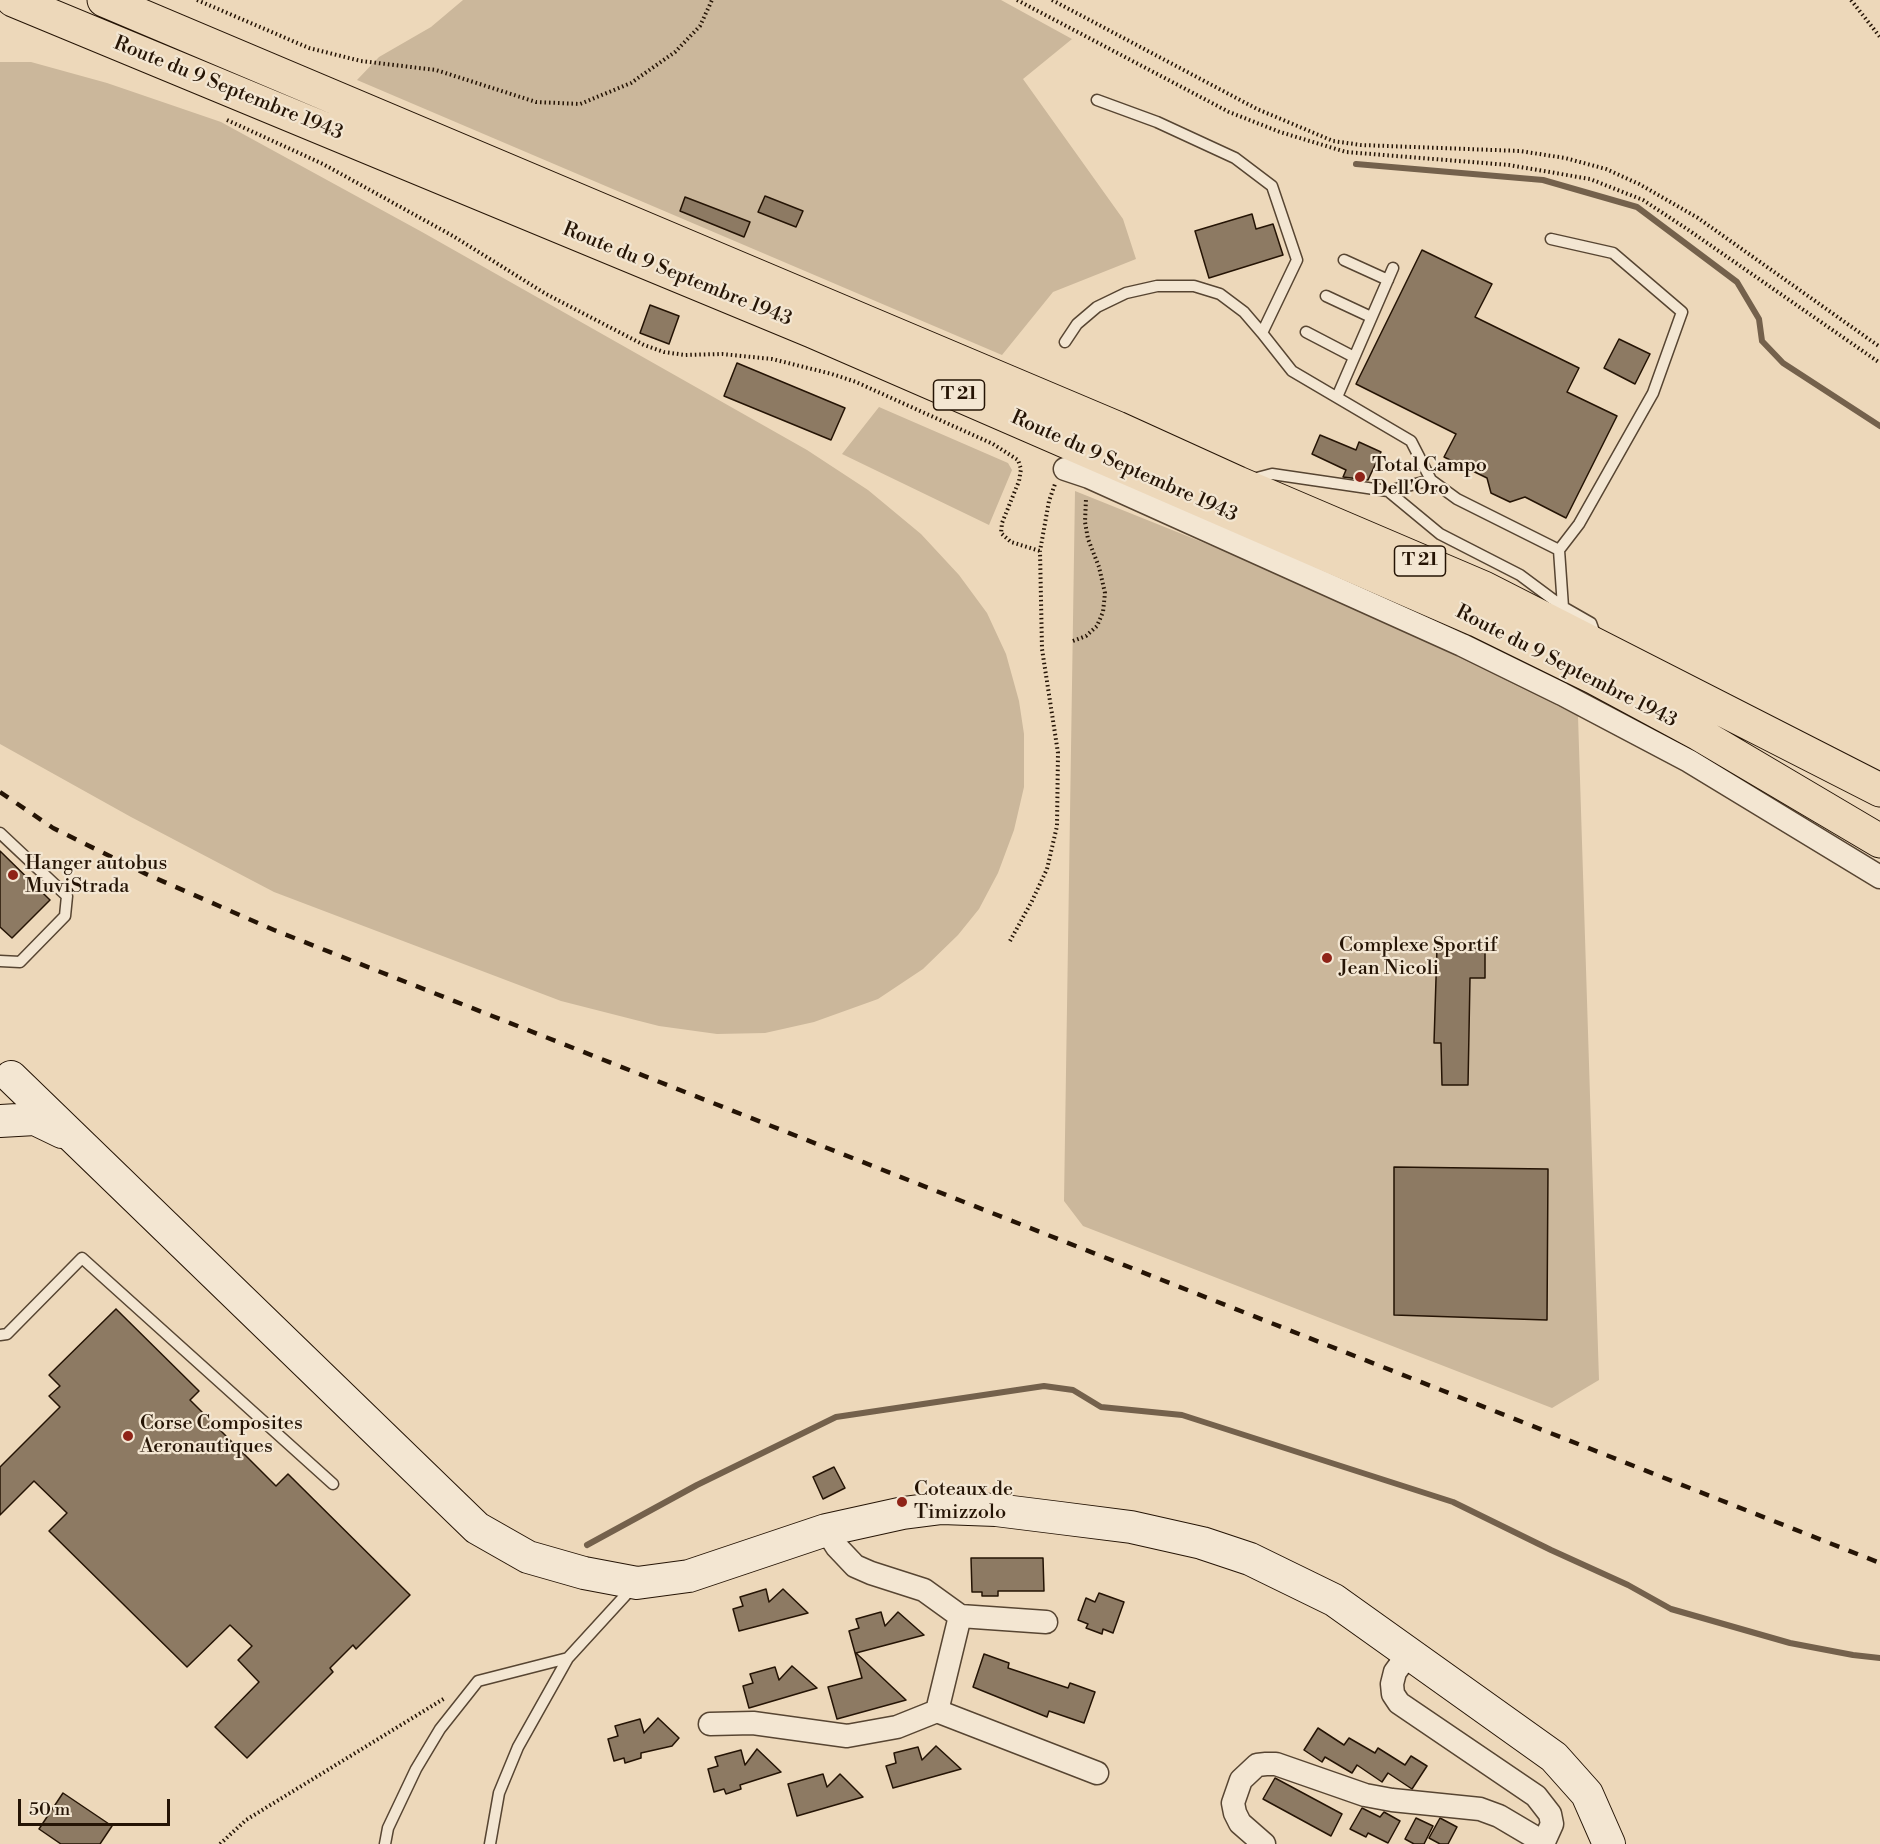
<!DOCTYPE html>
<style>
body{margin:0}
#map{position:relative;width:1880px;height:1844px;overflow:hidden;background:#edd8ba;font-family:"Libre Bodoni",serif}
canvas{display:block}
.scale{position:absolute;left:18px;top:1799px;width:152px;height:27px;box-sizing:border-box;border:3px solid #251405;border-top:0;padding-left:8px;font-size:18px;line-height:21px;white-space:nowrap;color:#251405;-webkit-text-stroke:4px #f3e6d2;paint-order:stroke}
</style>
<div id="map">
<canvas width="1880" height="1844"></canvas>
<div class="scale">50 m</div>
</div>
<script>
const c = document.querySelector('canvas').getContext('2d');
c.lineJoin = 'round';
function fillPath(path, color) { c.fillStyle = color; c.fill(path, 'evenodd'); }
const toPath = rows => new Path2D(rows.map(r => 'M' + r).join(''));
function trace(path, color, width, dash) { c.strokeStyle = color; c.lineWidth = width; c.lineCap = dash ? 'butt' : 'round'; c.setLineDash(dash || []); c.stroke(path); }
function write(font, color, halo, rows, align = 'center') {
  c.font = font + ' "Libre Bodoni",serif'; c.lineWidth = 4.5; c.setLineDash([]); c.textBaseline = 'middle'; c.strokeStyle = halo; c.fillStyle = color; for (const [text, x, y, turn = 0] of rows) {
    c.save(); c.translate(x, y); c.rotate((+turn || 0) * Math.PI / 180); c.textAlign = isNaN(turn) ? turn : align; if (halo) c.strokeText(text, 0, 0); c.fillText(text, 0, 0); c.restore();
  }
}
fillPath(toPath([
 [463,0,1001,0,1072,39,1023,79,1123,219,1136,259,1053,292,1002,355,357,80,379,57,431,27],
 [0,62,31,62,107,83,221,122,422,232,807,450,868,490,921,534,959,575,987,613,1006,654,1019,701,1024,734,1024,787,1014,830,998,873,979,909,958,935,923,969,878,999,814,1022,765,1033,717,1034,659,1026,561,1001,274,892,131,817,0,744],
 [879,407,1008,463,1012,470,989,525,842,454],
 [1075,491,1319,589,1578,716,1599,1380,1552,1408,1083,1226,1064,1201]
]), '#cbb79b');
trace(toPath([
 [1356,164,1543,180,1637,207,1737,282,1759,319,1762,341,1783,363,1880,426],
 [587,1545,697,1485,836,1417,1044,1386,1073,1390,1101,1407,1182,1415,1453,1502,1551,1550,1628,1585,1671,1609,1790,1643,1853,1655,1880,1658]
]), '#74614c', 6);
const building = toPath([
 [765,196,803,211,796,227,758,212,765,196],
 [685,197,750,222,744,237,680,211,685,197],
 [1252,214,1256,229,1273,224,1283,255,1209,278,1195,231,1252,214],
 [1422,250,1492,284,1475,317,1579,368,1567,392,1617,416,1566,518,1525,497,1510,502,1491,493,1487,478,1444,457,1456,434,1356,384,1422,250],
 [650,305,679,316,669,344,640,333,650,305],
 [1619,339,1650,354,1635,384,1604,368,1619,339],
 [737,363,845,408,831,440,724,396,737,363],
 [1320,435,1356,450,1359,442,1381,452,1368,480,1343,477,1346,470,1312,454,1320,435],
 [0,851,50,900,12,938,0,927,0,851],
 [1437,947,1485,949,1485,978,1470,978,1468,1085,1442,1085,1441,1043,1434,1043,1437,947],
 [1394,1167,1548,1169,1547,1320,1394,1315,1394,1167],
 [116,1309,199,1391,190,1400,276,1486,288,1474,410,1595,356,1649,353,1645,330,1668,333,1672,247,1758,215,1727,259,1682,238,1660,252,1646,230,1625,187,1667,49,1531,67,1513,34,1481,0,1515,0,1467,60,1407,49,1396,60,1386,49,1375,116,1309],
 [834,1467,845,1488,823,1499,813,1477,834,1467],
 [971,1558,1043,1558,1044,1591,998,1591,998,1596,982,1596,982,1592,972,1592,971,1558],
 [766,1589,769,1602,783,1589,808,1613,739,1631,733,1609,743,1606,740,1597,766,1589],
 [1099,1593,1124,1602,1113,1633,1103,1629,1102,1634,1086,1628,1088,1624,1078,1620,1086,1598,1095,1602,1099,1593],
 [881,1612,885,1626,898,1612,924,1635,856,1653,906,1700,837,1719,828,1687,862,1678,849,1631,859,1628,856,1619,881,1612],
 [984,1654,1009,1663,1008,1668,1068,1688,1070,1683,1095,1692,1084,1723,1049,1711,1047,1717,973,1687,984,1654],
 [792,1666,817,1688,749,1708,743,1686,753,1683,750,1674,775,1667,779,1680,792,1666],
 [658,1718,679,1738,672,1746,641,1753,641,1758,625,1763,624,1758,614,1761,608,1739,618,1736,615,1726,640,1719,644,1733,658,1718],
 [1318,1728,1344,1745,1349,1738,1375,1753,1378,1748,1405,1765,1411,1756,1427,1766,1412,1789,1388,1773,1382,1782,1357,1765,1352,1773,1325,1757,1322,1762,1304,1750,1318,1728],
 [936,1746,961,1769,893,1788,886,1766,896,1763,894,1753,918,1747,922,1760,936,1746],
 [757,1749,781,1772,740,1785,741,1789,726,1794,724,1789,714,1792,708,1769,718,1766,715,1757,741,1750,745,1765,757,1749],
 [823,1774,827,1787,840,1774,863,1797,797,1816,788,1784,823,1774],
 [1275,1778,1342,1814,1331,1836,1263,1799,1275,1778],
 [63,1793,112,1826,100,1844,61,1844,39,1829,63,1793],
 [1362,1808,1380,1817,1384,1812,1400,1821,1388,1843,1368,1833,1366,1837,1350,1829,1362,1808],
 [1416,1818,1433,1826,1424,1844,1414,1844,1405,1839,1416,1818],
 [1440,1818,1457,1827,1448,1844,1440,1844,1429,1838,1440,1818]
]);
fillPath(building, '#8d7a63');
trace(building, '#251405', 1.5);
const lane = toPath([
 [1097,100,1157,122,1235,158,1272,186,1297,260,1262,333,1292,371,1411,441,1431,480],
 [1551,239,1613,253,1682,312,1653,393,1579,524,1559,550],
 [1344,260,1388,280],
 [1326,296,1371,317],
 [1306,332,1354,357],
 [1065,342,1077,324,1097,307,1126,293,1157,286,1194,286,1220,294,1244,312,1262,333],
 [1337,397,1393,268],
 [1253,479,1272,474,1388,491,1440,534,1520,575,1563,607,1591,623,1596,637],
 [1388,491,1431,480,1457,499,1559,550,1563,607],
 [0,833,67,896,65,916,20,962,0,961],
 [0,1335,7,1334,82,1258,333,1484],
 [385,1844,388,1828,416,1769,440,1729,478,1681,568,1658,633,1587],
 [490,1844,499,1793,518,1747,568,1658]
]);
const street = toPath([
 [1065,469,1089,477,1462,645,1562,694,1689,761,1880,877],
 [960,1616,1046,1622],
 [1409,1653,1395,1672,1392,1684,1393,1694,1399,1703,1536,1796,1550,1814,1552,1824,1543,1844],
 [937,1711,1097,1773],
 [710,1724,753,1723,847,1736,897,1727,937,1711,960,1616,924,1590,871,1573,855,1566,837,1547,826,1530],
 [1264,1844,1240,1823,1235,1813,1233,1803,1241,1780,1257,1765,1266,1764,1276,1764,1365,1795,1392,1800,1480,1809,1499,1816,1543,1842]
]);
const secondary = toPath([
 [11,1077,477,1528,528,1557,584,1573,637,1583,689,1576,826,1530,903,1513,942,1508,996,1510,1060,1518,1131,1527,1202,1543,1250,1559,1334,1600,1554,1757,1587,1794,1609,1844],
 [0,1121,35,1119,62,1132]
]);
const primary = toPath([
 [13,0,812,331,1477,620,1595,678,1699,734,1880,841],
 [104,0,1117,428,1238,483,1484,588,1880,790]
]);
trace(lane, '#574532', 13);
trace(street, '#574532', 25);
trace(secondary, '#251405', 34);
trace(primary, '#251405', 35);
trace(toPath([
 [197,0,309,48,361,61,436,70,536,102,580,104,631,83,675,52,700,26,712,0],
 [1017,0,1229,112,1280,132,1346,152,1509,165,1590,179,1643,200,1687,229,1880,363],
 [1052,0,1257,109,1333,141,1361,145,1520,151,1565,158,1606,169,1639,184,1698,218,1880,347],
 [1851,0,1880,37],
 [227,120,323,164,453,236,546,294,644,345,664,352,685,355,722,354,772,359,832,374,856,382,993,444,1018,460,1021,469,1019,481,1002,523,1001,533,1011,542,1040,551],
 [1073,641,1086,636,1097,626,1103,612,1105,593,1099,567,1088,539,1085,522,1086,499],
 [1010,941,1032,901,1047,869,1057,826,1058,753,1042,649,1040,551,1049,501,1055,484],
 [220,1844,246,1820,445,1698]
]), '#251405', 4, [1.5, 3]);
trace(lane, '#f3e6d2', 10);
trace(street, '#f3e6d2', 22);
trace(secondary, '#f3e6d2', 32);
trace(primary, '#edd8ba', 33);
trace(toPath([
 [0,792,53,828,146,874,274,930,1880,1563]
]), '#251405', 4.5, [10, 10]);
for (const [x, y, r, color] of [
 [1360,477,6,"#8f2418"],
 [13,875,6,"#8f2418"],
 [1327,958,6,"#8f2418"],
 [128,1436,6,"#8f2418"],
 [902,1502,6,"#8f2418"]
]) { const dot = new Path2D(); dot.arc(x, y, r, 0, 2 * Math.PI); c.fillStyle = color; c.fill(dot); trace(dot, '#f3e6d2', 2); }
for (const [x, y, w] of [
 [959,395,51],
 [1420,561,51]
]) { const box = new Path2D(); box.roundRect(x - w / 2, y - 15, w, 30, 4.5); c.fillStyle = '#f3e6d2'; c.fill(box); trace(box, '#251405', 1.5); }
write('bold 18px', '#251405', null, [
 ["T 21",959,395],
 ["T 21",1420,561]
]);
write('20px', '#251405', '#f3e6d2', [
 ["Route du 9 Septembre 1943",228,89,22],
 ["Route du 9 Septembre 1943",677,275,22],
 ["Route du 9 Septembre 1943",1124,467,24],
 ["Route du 9 Septembre 1943",1566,667,27]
]);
write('20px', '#251405', '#f3e6d2', [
 ["Total Campo",1372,466],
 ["Dell'Oro",1372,489],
 ["Hanger autobus",25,864],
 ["MuviStrada",25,887],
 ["Complexe Sportif",1339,946],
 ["Jean Nicoli",1339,969],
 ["Corse Composites",140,1424],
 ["Aeronautiques",140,1447],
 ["Coteaux de",914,1490],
 ["Timizzolo",914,1513]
], 'left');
</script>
